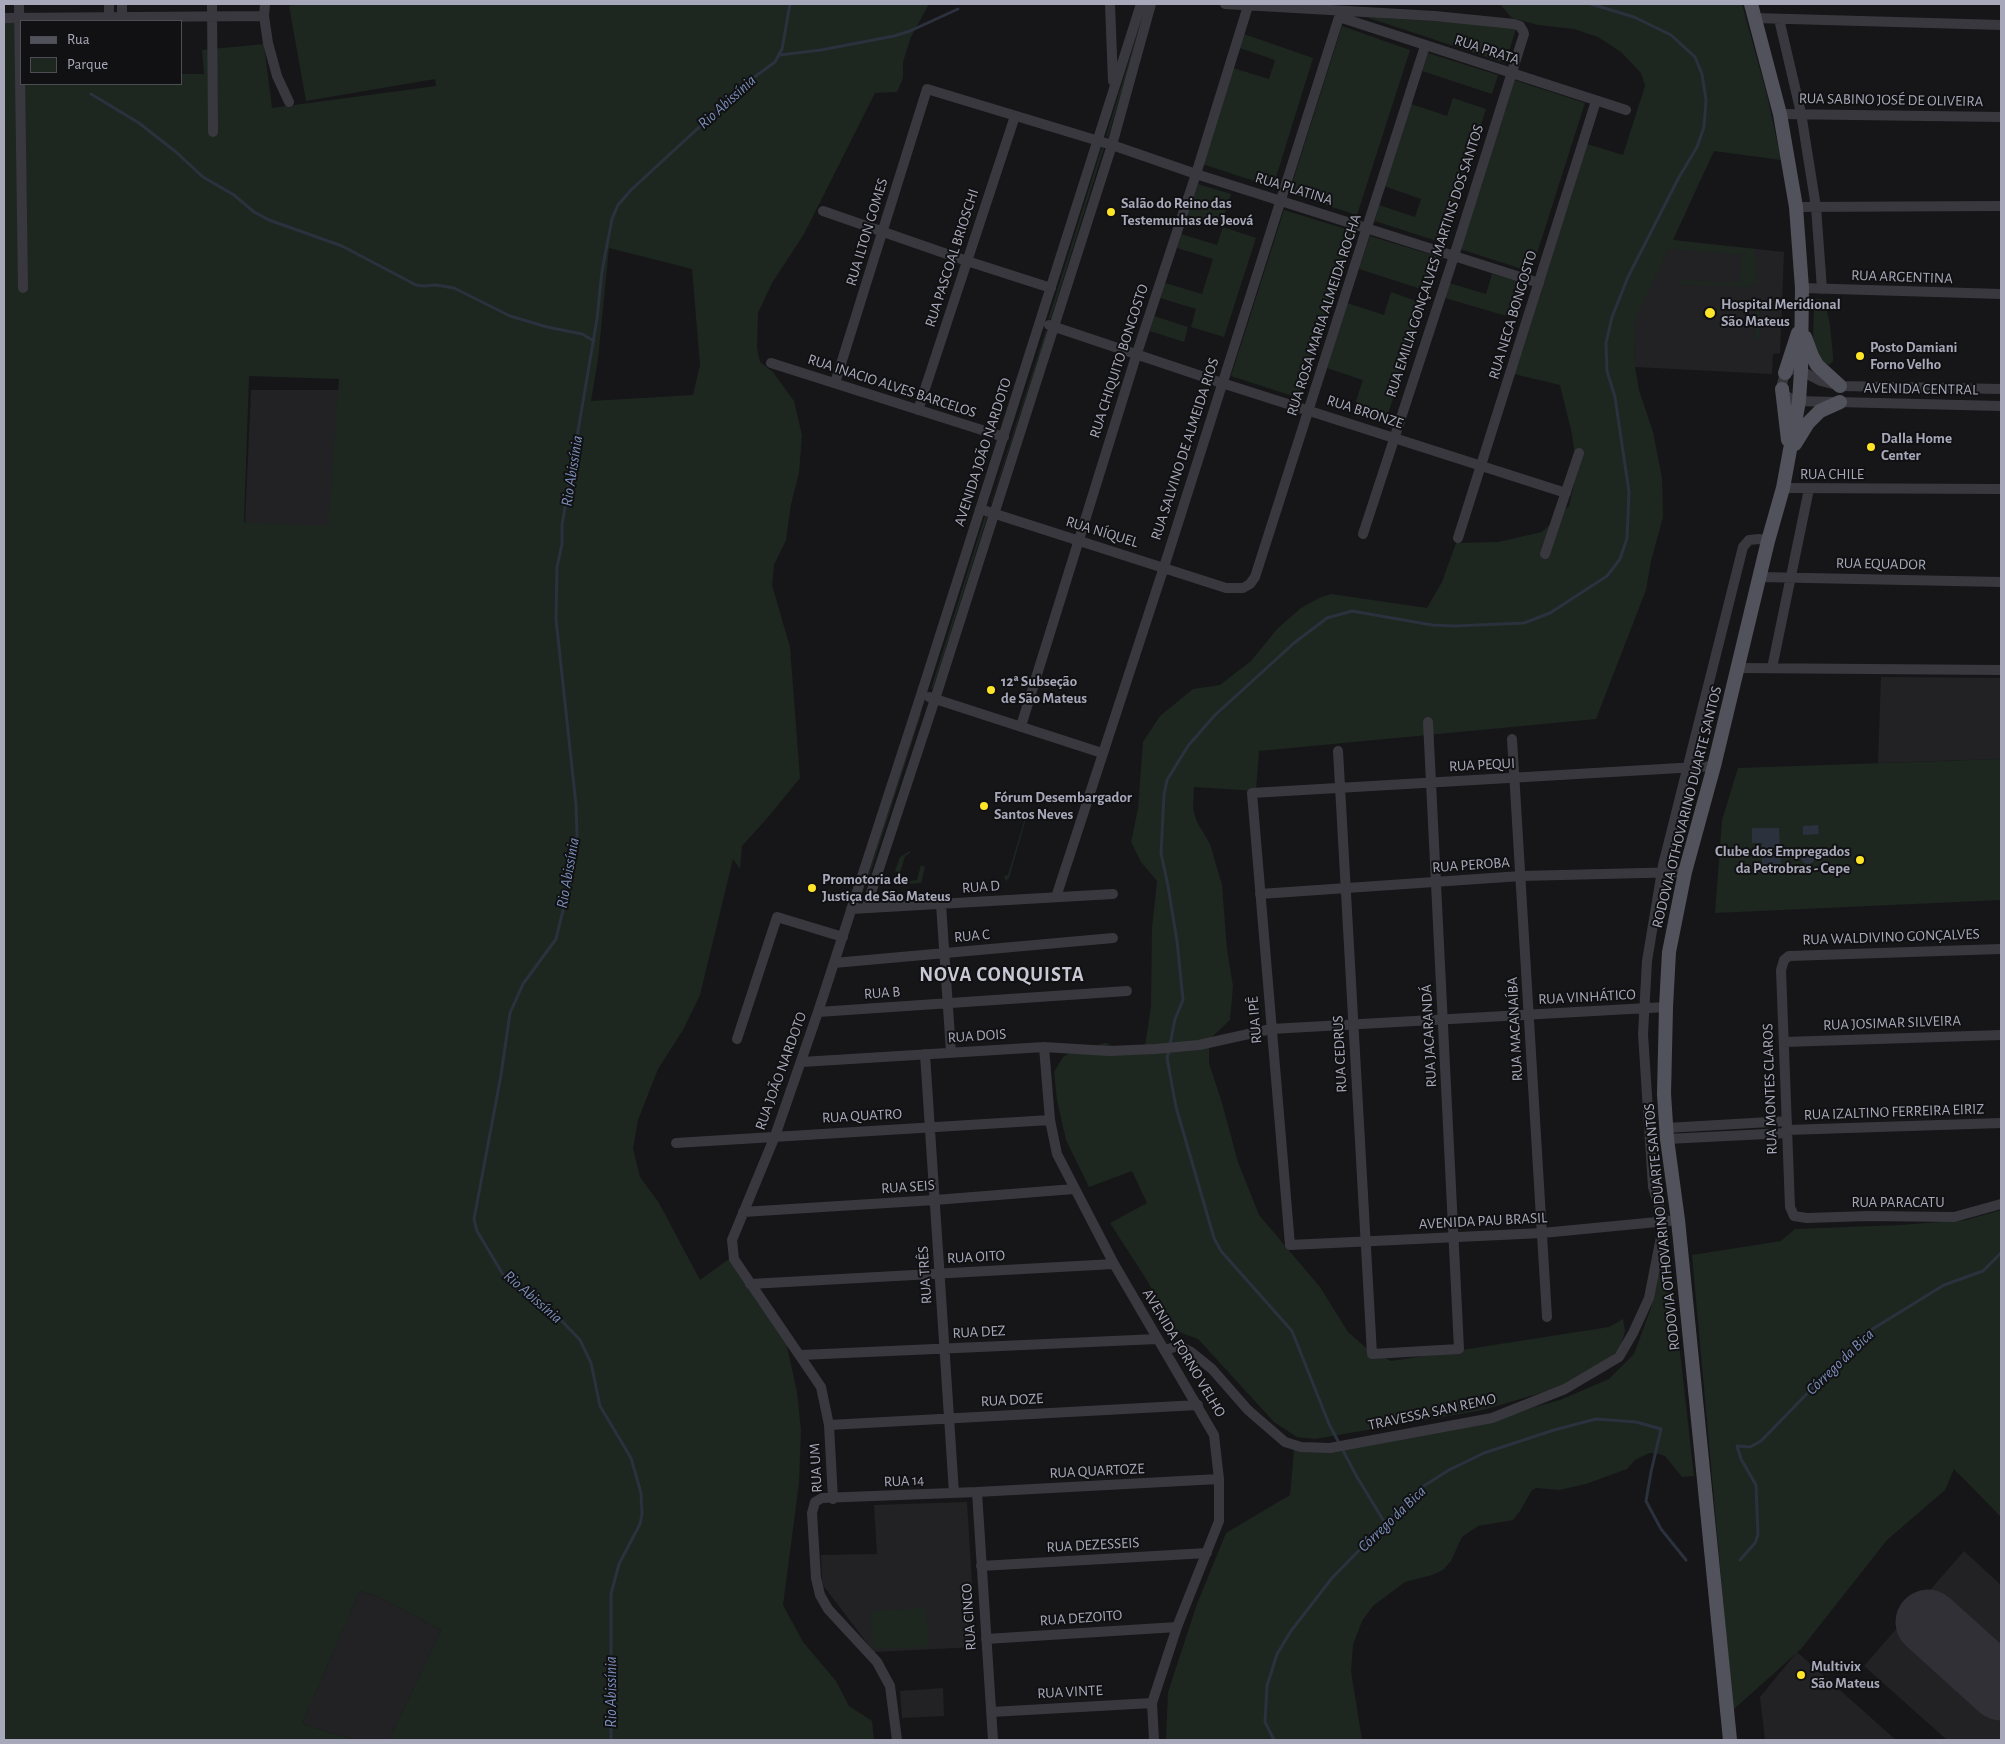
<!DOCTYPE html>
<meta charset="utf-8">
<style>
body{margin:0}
#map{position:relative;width:2005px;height:1744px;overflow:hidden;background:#161618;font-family:"Alegreya Sans",sans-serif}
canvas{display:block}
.frame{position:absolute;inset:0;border:5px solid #a7a8b9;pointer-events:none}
.legend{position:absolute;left:20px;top:20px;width:162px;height:65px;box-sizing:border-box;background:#111113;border:1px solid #4d4d55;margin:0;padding:6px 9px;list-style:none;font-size:15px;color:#a7a8b9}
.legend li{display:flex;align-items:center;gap:10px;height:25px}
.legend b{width:25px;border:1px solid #4d4d55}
</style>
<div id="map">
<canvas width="2005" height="1744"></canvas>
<div class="frame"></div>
<ul class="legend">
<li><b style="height:6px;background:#52525d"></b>Rua</li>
<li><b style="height:14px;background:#1d2720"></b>Parque</li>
</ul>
</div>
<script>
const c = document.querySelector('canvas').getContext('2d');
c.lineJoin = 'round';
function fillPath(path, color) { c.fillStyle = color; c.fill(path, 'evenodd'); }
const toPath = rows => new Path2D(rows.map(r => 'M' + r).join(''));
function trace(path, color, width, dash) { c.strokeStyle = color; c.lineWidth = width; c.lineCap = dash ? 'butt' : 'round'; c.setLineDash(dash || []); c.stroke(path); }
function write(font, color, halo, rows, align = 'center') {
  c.font = font + ' "Alegreya Sans",sans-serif'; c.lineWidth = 4; c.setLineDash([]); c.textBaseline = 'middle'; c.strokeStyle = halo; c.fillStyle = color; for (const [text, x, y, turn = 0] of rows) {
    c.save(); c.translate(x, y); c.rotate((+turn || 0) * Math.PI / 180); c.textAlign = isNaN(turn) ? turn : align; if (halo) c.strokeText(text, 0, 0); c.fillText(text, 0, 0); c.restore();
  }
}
fillPath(toPath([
 [1672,240,1784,252,1780,353,1773,354,1772,374,1635,367,1633,322],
 [251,390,347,390,340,530,245,524],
 [1881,677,2001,678,2001,759,1878,763],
 [967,1502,976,1647,874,1652,822,1584,821,1555,877,1554,874,1505],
 [1964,1551,2001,1585,2001,1740,1947,1740,1864,1666],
 [360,1591,379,1597,441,1630,389,1740,356,1740,302,1724],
 [1797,1652,1896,1740,1765,1740,1760,1697],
 [943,1688,944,1716,902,1718,900,1691]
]), '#222225');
fillPath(toPath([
 [302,4,929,4,911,37,903,62,903,78,897,92,875,93,804,234,772,283,758,313,757,348,760,362,773,372,794,401,802,435,799,473,791,504,786,540,774,565,772,585,790,647,800,778,769,816,742,846,740,869,733,859,700,995,683,1030,658,1069,638,1120,633,1149,640,1177,659,1203,700,1280,729,1259,786,1342,797,1392,801,1430,799,1483,783,1605,803,1642,836,1681,849,1706,872,1721,874,1740,389,1740,441,1630,379,1597,360,1591,302,1724,356,1740,4,1740,4,16,21,21,21,84,181,84,181,74,204,74,202,50,264,44,272,108,436,86,435,79,306,101,289,6],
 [609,248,692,269,700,365,693,395,591,401,598,359],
 [249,376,339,379,328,526,244,522],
 [1146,4,1148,5,1108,136,1106,137],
 [1500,4,1742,4,1768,99,1781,160,1714,151,1673,240,1755,249,1757,282,1750,287,1678,284,1679,280,1740,283,1742,255,1668,249,1634,322,1635,367,1639,390,1653,432,1662,478,1663,517,1651,561,1646,590,1596,719,1259,751,1256,791,1194,787,1193,809,1197,822,1210,844,1222,885,1227,950,1233,986,1230,1020,1209,1040,1209,1063,1222,1103,1238,1162,1259,1215,1320,1287,1348,1332,1365,1347,1391,1361,1609,1327,1623,1319,1625,1331,1620,1348,1599,1368,1561,1387,1483,1410,1315,1439,1297,1437,1274,1422,1198,1339,1173,1330,1148,1282,1110,1223,1147,1203,1132,1171,1089,1187,1066,1140,1057,1100,1054,1072,1063,1057,1076,1049,1106,1043,1116,1048,1145,1046,1151,1006,1152,928,1157,881,1141,862,1131,842,1138,809,1143,742,1160,716,1193,689,1220,685,1251,661,1278,628,1301,608,1319,598,1331,594,1427,608,1442,582,1456,543,1498,542,1542,532,1569,506,1577,471,1572,434,1560,385,1514,374,1587,144,1623,155,1645,86,1641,73,1621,52,1598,37,1574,29,1538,25,1512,18],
 [1366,17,1517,26,1505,63],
 [1342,26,1410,50,1357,215,1289,193],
 [1244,34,1313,58,1273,187,1202,164,1233,68,1269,79,1275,60,1240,48],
 [1428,53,1498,75,1492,94,1422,71],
 [1514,80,1585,103,1531,272,1460,249],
 [1453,98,1486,109,1443,243,1375,221,1379,205,1415,217,1421,199,1384,186,1411,104,1447,116],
 [1102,147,1104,148,1051,318,1048,320],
 [1198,184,1231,194,1221,226,1187,215],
 [1284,210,1352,231,1299,398,1231,376],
 [1223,227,1256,238,1224,337,1191,327,1196,309,1160,298,1165,283,1202,294,1213,259,1177,248,1181,234,1217,245],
 [1370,236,1442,258,1430,292,1359,269],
 [1492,274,1527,284,1517,319,1445,298,1449,283,1486,294],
 [1391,292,1424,304,1385,423,1352,413,1363,380,1327,368,1347,303,1384,315],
 [1817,299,1821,299,1825,302,1830,325,1833,356,1833,361,1829,365,1820,360,1813,341,1814,302],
 [1760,305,1759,342,1755,338,1756,308],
 [1154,316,1188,327,1184,342,1150,331],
 [1046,330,1047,332,991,504,991,502],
 [985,516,987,517,933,688,931,689],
 [920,713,921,714,866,886,865,885],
 [2001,759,2001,900,1715,913,1722,820,1738,768],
 [1024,812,1027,815,1009,878,1006,881,1004,876,1008,875,1025,818,1022,815],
 [910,851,910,853,905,856,900,873,895,871,900,857],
 [921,865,925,867,921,883,904,884,904,882,917,880],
 [2001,1210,2001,1517,1954,1469,1945,1490,1887,1540,1801,1649,1733,1710,1692,1255,1781,1241,1795,1229,1900,1225,1966,1220],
 [1667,1236,1694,1476,1682,1477,1665,1456,1656,1453,1649,1453,1635,1460,1627,1469,1586,1484,1559,1490,1536,1488,1532,1490,1520,1511,1513,1520,1478,1526,1462,1537,1451,1561,1443,1570,1432,1575,1405,1582,1373,1606,1362,1621,1353,1645,1351,1671,1362,1740,1166,1740,1168,1692,1197,1604,1226,1533,1290,1495,1294,1450,1310,1451,1524,1410,1560,1400,1609,1379,1634,1354,1651,1308],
 [926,1608,928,1647,872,1649,870,1611]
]), '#1d2720');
fillPath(toPath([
 [1818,825,1819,834,1803,835,1803,826],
 [1752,828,1779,828,1781,866,1762,866,1762,843,1752,843],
 '1801 857a7 7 0 1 1 14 0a7 7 0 1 1-14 0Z'
]), '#2b313d');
trace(toPath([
 [780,55,821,50,894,36,910,31,958,9],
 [91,94,139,123,176,152,203,177,234,195,254,212,269,220,342,246,416,285,424,286,436,285,454,288,510,316,547,327,582,334,594,341],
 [1170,1045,1175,1019,1183,1000,1177,941,1168,886,1161,853,1164,795,1167,780,1188,746,1214,716,1294,643,1327,618,1352,611,1432,625,1455,626,1524,623,1550,613,1607,576,1620,559,1627,538,1629,492,1615,397,1607,371,1606,343,1612,317,1628,277,1678,179,1697,147,1704,127,1706,100,1702,74,1695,57,1671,35,1634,17,1591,4],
 [1169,1051,1167,1058,1176,1107,1214,1238,1221,1251,1292,1331,1329,1424,1357,1477,1385,1523],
 [1740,1560,1755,1543,1758,1535,1756,1485,1741,1459,1737,1446,1750,1447,1761,1441,1866,1333,1944,1285,1983,1271,2001,1253],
 [611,1740,611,1594,619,1564,640,1524,642,1514,641,1493,631,1458,600,1406,591,1363,580,1340,559,1318,515,1287,505,1278,477,1231,474,1219,501,1075,510,1013,523,984,556,939,568,890,577,835,576,805,556,619,557,567,562,544,562,525,597,319,602,271,612,219,618,205,631,190,696,130,718,112,753,78,775,62,782,49,790,4],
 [1274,1740,1265,1722,1267,1686,1277,1654,1291,1631,1332,1578,1419,1489,1449,1470,1484,1453,1554,1430,1596,1419,1636,1422,1661,1429,1651,1472,1646,1501,1661,1529,1686,1560]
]), '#2b313d', 3);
trace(toPath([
 [1928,1622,2001,1688]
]), '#303036', 65);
trace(toPath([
 [19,4,23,288],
 [109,4,109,21],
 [122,4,122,21],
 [212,4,213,132],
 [265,4,264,16,268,43,277,76,289,102],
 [1110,4,1113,81],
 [1225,4,1435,16,1514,24,1520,26,1523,31,1524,34,1454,256,1363,534],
 [1339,17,1626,110],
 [4,18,264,16],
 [1755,18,2001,25],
 [1779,19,1801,113,1816,207,1822,289],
 [1780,114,2001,117],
 [1796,207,2001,206],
 [823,211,967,261,1051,288],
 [1802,288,2001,294],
 [1049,325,1222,383,1566,493],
 [771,363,1004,437],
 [835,383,927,89,1112,145,1196,174,1539,283],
 [2001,389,1840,386,1821,381,1801,371,1793,369,1785,373,1782,384,1785,395,1795,401,2001,406],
 [918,410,1015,116],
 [1783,488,2001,489],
 [980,509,1226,588,1243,588,1250,584,1255,577,1425,46],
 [1458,538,1596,101],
 [1545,554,1579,453],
 [1760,577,2001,582],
 [1738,668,2001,670],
 [1772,668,1809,489],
 [929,697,1102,753],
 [1021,726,1137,353,1196,174,1248,6],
 [1512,739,1547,1317],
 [1338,751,1372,1354,1459,1349,1428,722],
 [1260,894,1521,876,1685,872],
 [1056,897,1164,567,1341,11],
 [941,904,951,1052],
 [866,908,935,699,1112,145,1151,4],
 [851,909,1113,894],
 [2001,949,1789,956,1784,960,1781,970,1790,1207,1794,1216,1807,1218,1868,1216,1954,1217,2001,1204],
 [834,963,1113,938],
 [818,1012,1127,991],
 [737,1039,777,917,843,937],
 [1784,1042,2001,1035],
 [1044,1047,1050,1120,1057,1154,1114,1264,1214,1435,1219,1479,1219,1521,1177,1627,1152,1703,1154,1740],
 [925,1054,954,1493],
 [802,1062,1044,1047,1109,1051,1155,1049,1199,1045,1271,1029,1666,1007],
 [1666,1128,1787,1121],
 [1787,1130,2001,1123],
 [1667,1139,1787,1133],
 [676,1143,1050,1120],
 [743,1212,935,1200,1074,1189],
 [1678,1220,1542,1233,1290,1245,1252,793,1714,766],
 [750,1284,1114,1264],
 [1164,1350,1179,1346,1191,1352,1212,1369,1248,1410,1285,1442,1301,1447,1330,1448,1492,1418,1565,1389,1619,1357,1633,1333,1649,1298,1664,1222,1653,1187,1643,1034,1647,961,1663,865,1743,547,1749,540,1759,539,1768,541],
 [801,1355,1157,1339],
 [829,1425,1198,1405],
 [977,1492,993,1740],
 [833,1499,829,1425,821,1387,734,1259,732,1240,775,1136,818,1012,921,695,1141,4],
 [981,1566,1207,1553],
 [986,1639,1177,1627],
 [991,1712,1152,1703],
 [897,1740,890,1686,877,1662,828,1609,820,1595,816,1578,812,1513,815,1502,822,1498,977,1492,1219,1479]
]), '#39383f', 10);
trace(toPath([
 [1805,337,1812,356,1817,365,1840,386],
 [1785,373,1798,333],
 [1782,389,1788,440],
 [1795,444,1808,423,1820,411,1840,402],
 [1730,1740,1678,1220,1667,1139,1664,1094,1666,1007,1669,952,1685,872,1714,766,1768,541,1783,488,1799,401,1801,371,1802,288,1796,207,1780,114,1751,4]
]), '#52525d', 14);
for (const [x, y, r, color] of [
 [1111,212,5,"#ffe527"],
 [1710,313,6,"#ffe527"],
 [1860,356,5,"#ffe527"],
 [1871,447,5,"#ffe527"],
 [991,690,5,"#ffe527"],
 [984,806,5,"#ffe527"],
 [1860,860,5,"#ffe527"],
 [812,888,5,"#ffe527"],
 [1801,1675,5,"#ffe527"]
]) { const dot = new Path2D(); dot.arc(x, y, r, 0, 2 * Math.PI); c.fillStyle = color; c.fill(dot); trace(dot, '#111113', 2); }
write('15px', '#a7a8b9', '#111113', [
 ["RUA PRATA",1487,50,18],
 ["RUA SABINO JOSÉ DE OLIVEIRA",1891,100,1],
 ["RUA PLATINA",1294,189,17],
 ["RUA ILTON GOMES",867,232,-73],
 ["RUA PASCOAL BRIOSCHI",952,258,-72],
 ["RUA EMILIA GONÇALVES MARTINS DOS SANTOS",1435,261,-72],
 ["RUA ARGENTINA",1902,277,2],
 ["RUA ROSA MARIA ALMEIDA ROCHA",1324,315,-72],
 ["RUA NECA BONGOSTO",1513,315,-73],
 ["RUA CHIQUITO BONGOSTO",1119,361,-72],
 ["RUA INACIO ALVES BARCELOS",892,386,18],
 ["AVENIDA CENTRAL",1921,389,1],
 ["RUA BRONZE",1365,412,18],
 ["RUA SALVINO DE ALMEIDA RIOS",1185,449,-72],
 ["AVENIDA JOÃO NARDOTO",983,452,-72],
 ["RUA CHILE",1832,474],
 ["RUA NÍQUEL",1102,532,17],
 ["RUA EQUADOR",1881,564,1],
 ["RUA PEQUI",1482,765,-3],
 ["RODOVIA OTHOVARINO DUARTE SANTOS",1687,807,-76],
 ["RUA PEROBA",1471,865,-4],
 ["RUA D",981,887,-4],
 ["RUA C",972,936,-5],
 ["RUA WALDIVINO GONÇALVES",1891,937,-2],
 ["RUA B",882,993,-4],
 ["RUA VINHÁTICO",1587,997,-3],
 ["RUA IPÊ",1255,1020,-95],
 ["RUA JOSIMAR SILVEIRA",1892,1023,-2],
 ["RUA MACANAÍBA",1515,1029,-93],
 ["RUA DOIS",977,1036,-4],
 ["RUA JACARANDÁ",1429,1036,-93],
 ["RUA CEDRUS",1340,1054,-93],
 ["RUA JOÃO NARDOTO",781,1071,-70],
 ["RUA MONTES CLAROS",1770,1089,-92],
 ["RUA IZALTINO FERREIRA EIRIZ",1894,1112,-2],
 ["RUA QUATRO",862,1116,-3],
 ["RUA SEIS",908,1187,-4],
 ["RUA PARACATU",1898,1202],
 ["AVENIDA PAU BRASIL",1483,1221,-3],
 ["RODOVIA OTHOVARINO DUARTE SANTOS",1662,1227,-96],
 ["RUA OITO",976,1257,-3],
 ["RUA TRÊS",925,1275,-94],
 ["RUA DEZ",979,1332,-3],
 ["AVENIDA FORNO VELHO",1184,1353,59],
 ["RUA DOZE",1012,1400,-3],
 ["TRAVESSA SAN REMO",1432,1412,-12],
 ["RUA UM",816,1468,-93],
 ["RUA QUARTOZE",1097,1471,-3],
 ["RUA 14",904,1481,-3],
 ["RUA DEZESSEIS",1093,1545,-3],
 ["RUA CINCO",969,1617,-94],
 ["RUA DEZOITO",1081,1618,-4],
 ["RUA VINTE",1070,1692,-3]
]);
write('bold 15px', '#a7a8b9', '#111113', [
 ["Salão do Reino das",1121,203],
 ["Testemunhas de Jeová",1121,220],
 ["Hospital Meridional",1721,304],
 ["São Mateus",1721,321],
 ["Posto Damiani",1870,347],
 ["Forno Velho",1870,364],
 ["Dalla Home",1881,438],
 ["Center",1881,455],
 ["12ª Subseção",1001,681],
 ["de São Mateus",1001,698],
 ["Fórum Desembargador",994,797],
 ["Santos Neves",994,814],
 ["Clube dos Empregados",1850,851,"right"],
 ["da Petrobras - Cepe",1850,868,"right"],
 ["Promotoria de",822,879],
 ["Justiça de São Mateus",822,896],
 ["Multivix",1811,1666],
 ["São Mateus",1811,1683]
], 'left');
write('italic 16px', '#7a8eb8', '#111113', [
 ["Rio Abissínia",727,102,-42],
 ["Rio Abissínia",572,471,-81],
 ["Rio Abissínia",568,873,-80],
 ["Rio Abissínia",533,1297,41],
 ["Córrego da Bica",1840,1362,-44],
 ["Córrego da Bica",1392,1519,-44],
 ["Rio Abissínia",611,1692,-90]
]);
c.letterSpacing = '1px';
write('bold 20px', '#c8c9d5', '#111113', [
 ["NOVA CONQUISTA",1002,975]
]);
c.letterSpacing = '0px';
</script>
